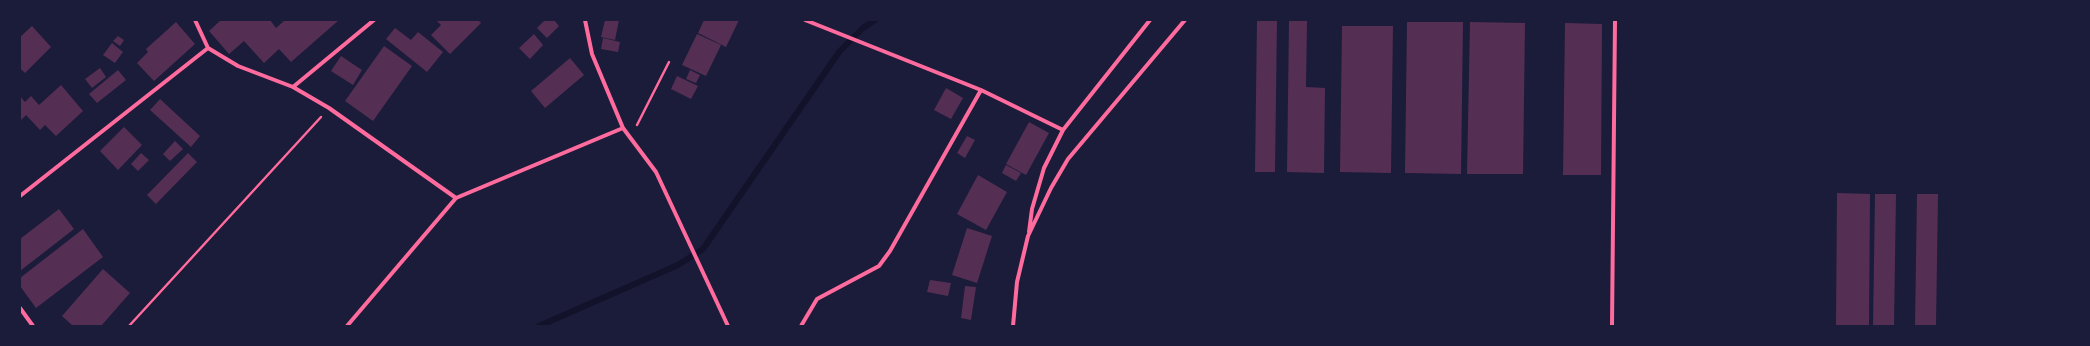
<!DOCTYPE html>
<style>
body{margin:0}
#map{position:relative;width:2090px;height:346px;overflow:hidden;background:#1b1b3a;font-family:"Source Sans 3",sans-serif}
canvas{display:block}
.frame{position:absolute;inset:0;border:21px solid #1b1b3a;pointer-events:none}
</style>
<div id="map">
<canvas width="2090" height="346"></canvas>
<div class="frame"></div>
</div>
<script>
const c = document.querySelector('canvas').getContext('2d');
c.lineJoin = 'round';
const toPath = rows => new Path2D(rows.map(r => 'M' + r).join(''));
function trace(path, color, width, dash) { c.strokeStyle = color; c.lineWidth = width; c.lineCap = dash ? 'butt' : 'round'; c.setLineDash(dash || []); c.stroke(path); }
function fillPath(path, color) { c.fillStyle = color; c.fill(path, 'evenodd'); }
trace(toPath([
 [539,326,678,265,703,249,839,52,863,28,875,20]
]), '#12122b', 6);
fillPath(toPath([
 [221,20,270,20,276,28,285,20,339,20,291,62,279,49,264,63,244,41,229,54,209,31],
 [438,20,478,20,481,23,450,54,431,35,441,25,437,21],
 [545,20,554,20,559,26,547,38,537,28],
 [605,20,619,20,615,40,601,37],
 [704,20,739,20,726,47,698,33],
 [1257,20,1277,20,1275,172,1255,172],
 [1289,21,1307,21,1306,87,1325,88,1324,173,1287,172],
 [176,22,195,44,154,81,137,63,148,52,146,49],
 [1407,22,1463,22,1461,174,1405,173],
 [1470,22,1525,23,1523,174,1467,174],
 [1565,23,1602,24,1601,175,1563,175],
 [32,26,51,47,25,73,20,68,20,37],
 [1342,26,1393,26,1391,173,1340,172],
 [395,28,411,40,418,32,443,52,427,72,386,39],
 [534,34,543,45,530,59,519,48],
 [697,34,721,45,706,76,682,65],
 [118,36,124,40,120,46,113,41],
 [603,38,620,42,618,52,601,49],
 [112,43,123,52,115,63,103,55],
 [384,46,412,66,373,121,345,101],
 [341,56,362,70,353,85,331,71],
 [570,58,584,75,545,108,531,91],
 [100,68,106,77,92,88,85,79],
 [118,70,126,80,97,103,89,94],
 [690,70,700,75,696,83,686,79],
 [677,76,698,86,691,99,671,89],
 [61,85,83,111,56,136,45,125,40,130,26,115,20,121,20,96,25,102,31,96,39,105],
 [946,88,963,98,951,119,934,110],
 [160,99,200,136,191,147,150,110],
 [1029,122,1049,133,1026,175,1006,164],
 [124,127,142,145,118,170,100,151],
 [967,136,975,140,965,158,957,153],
 [175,141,183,149,170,161,163,154],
 [141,153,149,160,138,171,131,164],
 [188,153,197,162,156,204,147,195],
 [1006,165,1021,173,1016,181,1002,173],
 [978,175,1007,192,986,230,957,214],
 [1837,193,1870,194,1869,326,1836,326],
 [1875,194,1896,194,1894,326,1873,326],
 [1917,194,1938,194,1936,326,1915,326],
 [59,209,74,229,20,271,20,239],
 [967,228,992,236,977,283,952,275],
 [83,229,103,257,36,308,20,286,20,278],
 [103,269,130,293,101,326,73,326,62,316],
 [930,280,951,283,948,296,927,292],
 [965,286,976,287,971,320,961,318]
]), '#542f53');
trace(toPath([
 [637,125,669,62],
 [129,326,321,117]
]), '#ff6b9d', 2.5);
trace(toPath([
 [195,20,208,48,238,66,293,87,329,108,456,198],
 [585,20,592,54,623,128,656,172,728,326],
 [805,20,981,90,1063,130],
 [293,87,374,20],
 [20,196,208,48],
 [1029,232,1032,209,1044,168,1063,130,1150,20],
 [20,308,33,326],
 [347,326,456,198,623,128],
 [801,326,817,299,879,266,890,251,981,90],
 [1013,326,1017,282,1028,236,1051,188,1068,159,1185,20],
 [1612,326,1615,20]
]), '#ff6b9d', 4);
</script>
